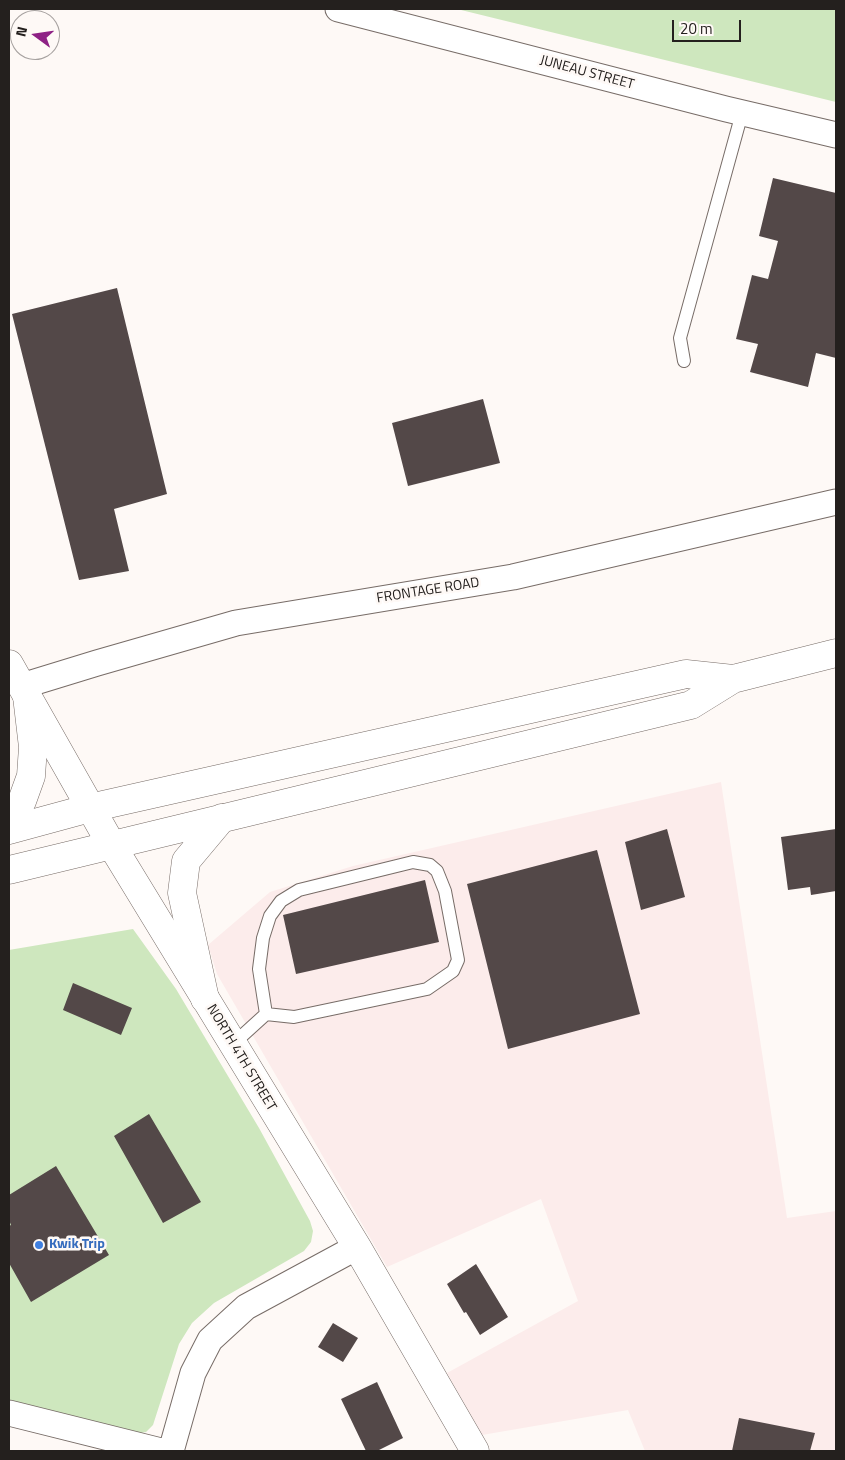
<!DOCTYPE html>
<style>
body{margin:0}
#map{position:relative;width:845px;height:1460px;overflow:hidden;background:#fef9f6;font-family:"Titillium Web",sans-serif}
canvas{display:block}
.frame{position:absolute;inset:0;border:10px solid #24201e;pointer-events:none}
.north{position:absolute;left:10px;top:10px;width:50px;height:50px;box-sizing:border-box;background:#fef9f6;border:1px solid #a7a2a0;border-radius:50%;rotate:284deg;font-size:14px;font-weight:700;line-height:20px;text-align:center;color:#24201e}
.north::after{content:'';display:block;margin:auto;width:18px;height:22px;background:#8e2285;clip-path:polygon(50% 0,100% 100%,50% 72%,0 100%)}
.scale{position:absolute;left:672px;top:20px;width:69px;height:22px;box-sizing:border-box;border:2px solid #24201e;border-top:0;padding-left:6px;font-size:15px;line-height:18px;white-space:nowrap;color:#24201e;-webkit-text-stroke:4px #fef9f6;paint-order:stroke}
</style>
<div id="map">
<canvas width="845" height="1460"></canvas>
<div class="frame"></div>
<div class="north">N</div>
<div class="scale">20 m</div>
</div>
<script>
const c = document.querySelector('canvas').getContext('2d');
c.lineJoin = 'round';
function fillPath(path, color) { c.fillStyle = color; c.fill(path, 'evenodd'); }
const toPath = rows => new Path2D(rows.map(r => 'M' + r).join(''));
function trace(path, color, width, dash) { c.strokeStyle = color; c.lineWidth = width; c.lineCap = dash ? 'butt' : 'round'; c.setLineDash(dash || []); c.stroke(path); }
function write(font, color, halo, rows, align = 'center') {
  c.font = font + ' "Titillium Web",sans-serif'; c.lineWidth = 5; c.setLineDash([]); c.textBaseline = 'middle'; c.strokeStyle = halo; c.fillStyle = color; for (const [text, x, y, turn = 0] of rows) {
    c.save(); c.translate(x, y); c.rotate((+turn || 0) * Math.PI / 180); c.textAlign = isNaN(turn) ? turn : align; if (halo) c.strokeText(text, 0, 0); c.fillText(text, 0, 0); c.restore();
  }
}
fillPath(toPath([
 [721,782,787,1218,836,1211,836,1451,645,1451,628,1410,482,1435,447,1373,578,1301,541,1199,387,1267,217,974,208,945,270,892,353,866]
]), '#fceceb');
fillPath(toPath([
 [457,9,836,9,836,102],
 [133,929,176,989,259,1128,310,1221,313,1231,311,1242,304,1251,214,1303,192,1323,179,1344,153,1425,146,1432,135,1434,9,1401,9,950]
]), '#cee7be');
fillPath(toPath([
 [773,178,836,193,836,358,816,353,808,387,750,372,758,344,736,339,752,275,768,279,778,241,759,236],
 [117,288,167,494,114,509,129,571,79,580,12,314],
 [483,399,500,463,408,486,392,423],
 [667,829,685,897,641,910,625,842],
 [836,829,836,891,811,895,810,887,788,890,781,837],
 [597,850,640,1014,508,1049,467,884],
 [425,880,439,942,296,974,283,915],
 [73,983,132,1008,121,1035,63,1010],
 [149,1114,201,1202,163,1223,114,1136],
 [56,1166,109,1255,31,1302,9,1263,9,1226,11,1225,9,1220,9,1195],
 [476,1264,508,1317,480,1335,466,1312,464,1313,447,1284],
 [333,1323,358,1338,343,1362,318,1347],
 [377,1382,403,1438,377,1451,366,1451,341,1399],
 [739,1418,815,1433,810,1451,732,1451]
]), '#534848');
const lane = toPath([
 [684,361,680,338,742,113],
 [233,1044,266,1014,259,969,263,938,270,916,281,901,299,890,413,862,430,865,437,871,445,891,458,960,453,971,427,989,294,1017,266,1014]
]);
const street = toPath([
 [338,9,726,109,836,135],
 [22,686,97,663,236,623,513,577,836,502],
 [9,1413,161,1451],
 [171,1451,193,1373,210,1340,246,1307,357,1247]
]);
const secondary = toPath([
 [9,664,111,844,357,1247,475,1451]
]);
const highway = toPath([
 [9,818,22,801,31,776,33,747,27,696],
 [9,830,90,808,686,674,733,679],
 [9,870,691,705,733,679,836,653],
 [205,999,182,893,186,861,222,818]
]);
trace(lane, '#776c67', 14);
trace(street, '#776c67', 27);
trace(secondary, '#776c67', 29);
trace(highway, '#776c67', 29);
trace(lane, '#fff', 12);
trace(street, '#fff', 25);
trace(secondary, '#fff', 28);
trace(highway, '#fff', 28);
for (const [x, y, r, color] of [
 [39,1245,5,"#3f7fe0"]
]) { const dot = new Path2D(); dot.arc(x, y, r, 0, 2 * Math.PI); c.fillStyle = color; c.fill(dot); trace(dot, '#fef9f6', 2); }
write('14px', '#24201e', '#fef9f6', [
 ["JUNEAU STREET",587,73,15],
 ["FRONTAGE ROAD",428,591,-9],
 ["NORTH 4TH STREET",241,1058,59]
]);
write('bold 14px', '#366cbe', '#fef9f6', [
 ["Kwik Trip",49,1245]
], 'left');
</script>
